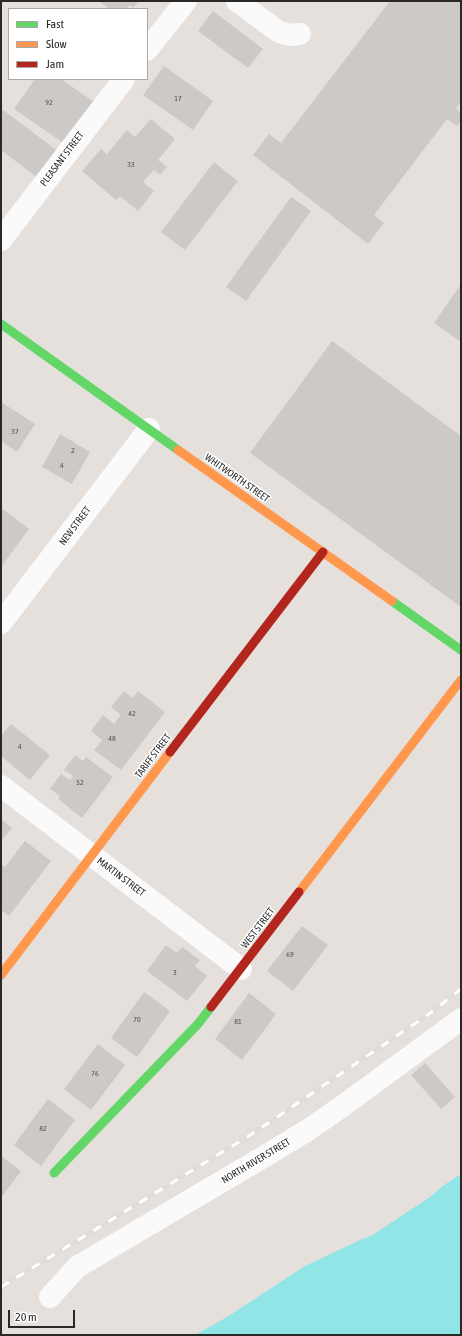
<!DOCTYPE html>
<style>
body{margin:0}
#map{position:relative;width:462px;height:1336px;overflow:hidden;background:#e6e0dd;font-family:"Asap Condensed",sans-serif}
canvas{display:block}
.frame{position:absolute;inset:0;border:2px solid #282828;pointer-events:none}
.legend{position:absolute;left:8px;top:8px;width:140px;height:72px;box-sizing:border-box;background:#fff;border:1px solid #a9a9a9;margin:0;padding:5px 7px;list-style:none;font-size:12px;color:#282828}
.legend li{display:flex;align-items:center;gap:8px;height:20px}
.legend b{width:20px;border:1px solid #a9a9a9}
.scale{position:absolute;left:8px;top:1310px;width:67px;height:18px;box-sizing:border-box;border:2px solid #282828;border-top:0;padding-left:5px;font-size:12px;line-height:14px;white-space:nowrap;color:#282828;-webkit-text-stroke:3px #fff;paint-order:stroke}
</style>
<div id="map">
<canvas width="462" height="1336"></canvas>
<div class="frame"></div>
<ul class="legend">
<li><b style="height:5px;background:#63d668"></b>Fast</li>
<li><b style="height:5px;background:#ff974d"></b>Slow</li>
<li><b style="height:5px;background:#b3261e"></b>Jam</li>
</ul>
<div class="scale">20 m</div>
</div>
<script>
const c = document.querySelector('canvas').getContext('2d');
c.lineJoin = 'round';
function fillPath(path, color) { c.fillStyle = color; c.fill(path, 'evenodd'); }
const toPath = rows => new Path2D(rows.map(r => 'M' + r).join(''));
function trace(path, color, width, dash) { c.strokeStyle = color; c.lineWidth = width; c.lineCap = dash ? 'butt' : 'round'; c.setLineDash(dash || []); c.stroke(path); }
function write(font, color, halo, rows, align = 'center') {
  c.font = font + ' "Asap Condensed",sans-serif'; c.lineWidth = 3; c.setLineDash([]); c.textBaseline = 'middle'; c.strokeStyle = halo; c.fillStyle = color; for (const [text, x, y, turn = 0] of rows) {
    c.save(); c.translate(x, y); c.rotate((+turn || 0) * Math.PI / 180); c.textAlign = isNaN(turn) ? turn : align; if (halo) c.strokeText(text, 0, 0); c.fillText(text, 0, 0); c.restore();
  }
}
fillPath(toPath([
 [461,1174,461,1335,195,1335,227,1317,305,1266,362,1239,371,1236,430,1197,444,1185]
]), '#91e5e7');
fillPath(toPath([
 [99,1,139,1,133,8,130,5,126,9,109,9],
 [390,1,461,1,461,102,456,109,461,113,461,121,457,126,447,119,374,215,384,223,368,244,253,155,269,134,281,143],
 [213,11,263,49,248,68,198,31],
 [164,66,213,101,193,130,143,95],
 [35,79,61,79,97,104,68,146,14,109],
 [3,110,59,152,39,179,1,150,1,112],
 [151,119,175,139,158,160,167,167,160,175,154,170,143,182,154,191,138,211,120,196,116,200,82,171,101,149,107,154,127,130,135,137],
 [214,162,238,181,185,250,161,232],
 [291,197,311,211,246,301,226,287],
 [461,284,461,342,434,323],
 [332,341,461,436,461,607,250,453],
 [1,402,35,424,17,452,1,441],
 [60,434,90,452,72,484,42,467],
 [3,509,29,529,1,567,1,512],
 [124,691,133,698,138,691,165,712,121,770,94,750,102,740,91,731,103,715,114,724,121,715,111,707],
 [11,724,50,755,30,780,1,756,1,736],
 [75,755,83,761,86,757,113,777,82,818,58,799,60,796,50,789,61,774,70,780,73,776,64,770],
 [1,819,12,828,1,841],
 [25,841,51,861,9,916,1,910,1,865,5,867],
 [302,926,328,945,293,991,267,971],
 [166,945,177,953,182,947,200,960,195,966,207,976,187,1001,147,971],
 [144,992,170,1011,137,1057,111,1038],
 [249,993,276,1014,242,1060,215,1039],
 [98,1044,125,1065,91,1110,64,1089],
 [425,1063,455,1097,441,1109,411,1075],
 [48,1099,75,1120,41,1166,14,1145],
 [1,1156,21,1171,1,1198]
]), '#cdc9c6');
trace(toPath([
 [237,1,279,32,291,35,300,34],
 [147,50,186,1],
 [1,240,124,79],
 [1,623,149,429],
 [1,786,241,969],
 [50,1297,77,1267,260,1159,308,1130,344,1105,461,1019]
]), '#fbfafa', 22);
trace(toPath([
 [1,324,178,450],
 [392,601,461,650],
 [54,1173,198,1024,211,1007]
]), '#63d668', 9);
trace(toPath([
 [178,450,392,601],
 [299,892,461,680],
 [1,975,170,752]
]), '#ff974d', 9);
trace(toPath([
 [170,752,323,552],
 [211,1007,299,892]
]), '#b3261e', 9);
const rail = toPath([
 [1,1287,252,1134,429,1014,461,989]
]);
trace(rail, '#ddd', 4.5);
trace(rail, '#fff', 3, [9]);
write('8px', '#525150', null, [
 ["17",178,98],
 ["92",49,102],
 ["33",131,164],
 ["37",15,431],
 ["2",73,450],
 ["4",62,465],
 ["42",132,713],
 ["48",112,738],
 ["4",20,746],
 ["52",80,782],
 ["69",290,954],
 ["3",175,972],
 ["70",137,1019],
 ["81",238,1021],
 ["76",95,1073],
 ["82",43,1128]
]);
write('10px', '#282828', '#fff', [
 ["PLEASANT STREET",62,159,-53],
 ["WHITWORTH STREET",237,478,35],
 ["NEW STREET",75,526,-53],
 ["TARIFF STREET",153,756,-53],
 ["MARTIN STREET",121,877,37],
 ["WEST STREET",258,928,-53],
 ["NORTH RIVER STREET",256,1161,-31]
]);
</script>
